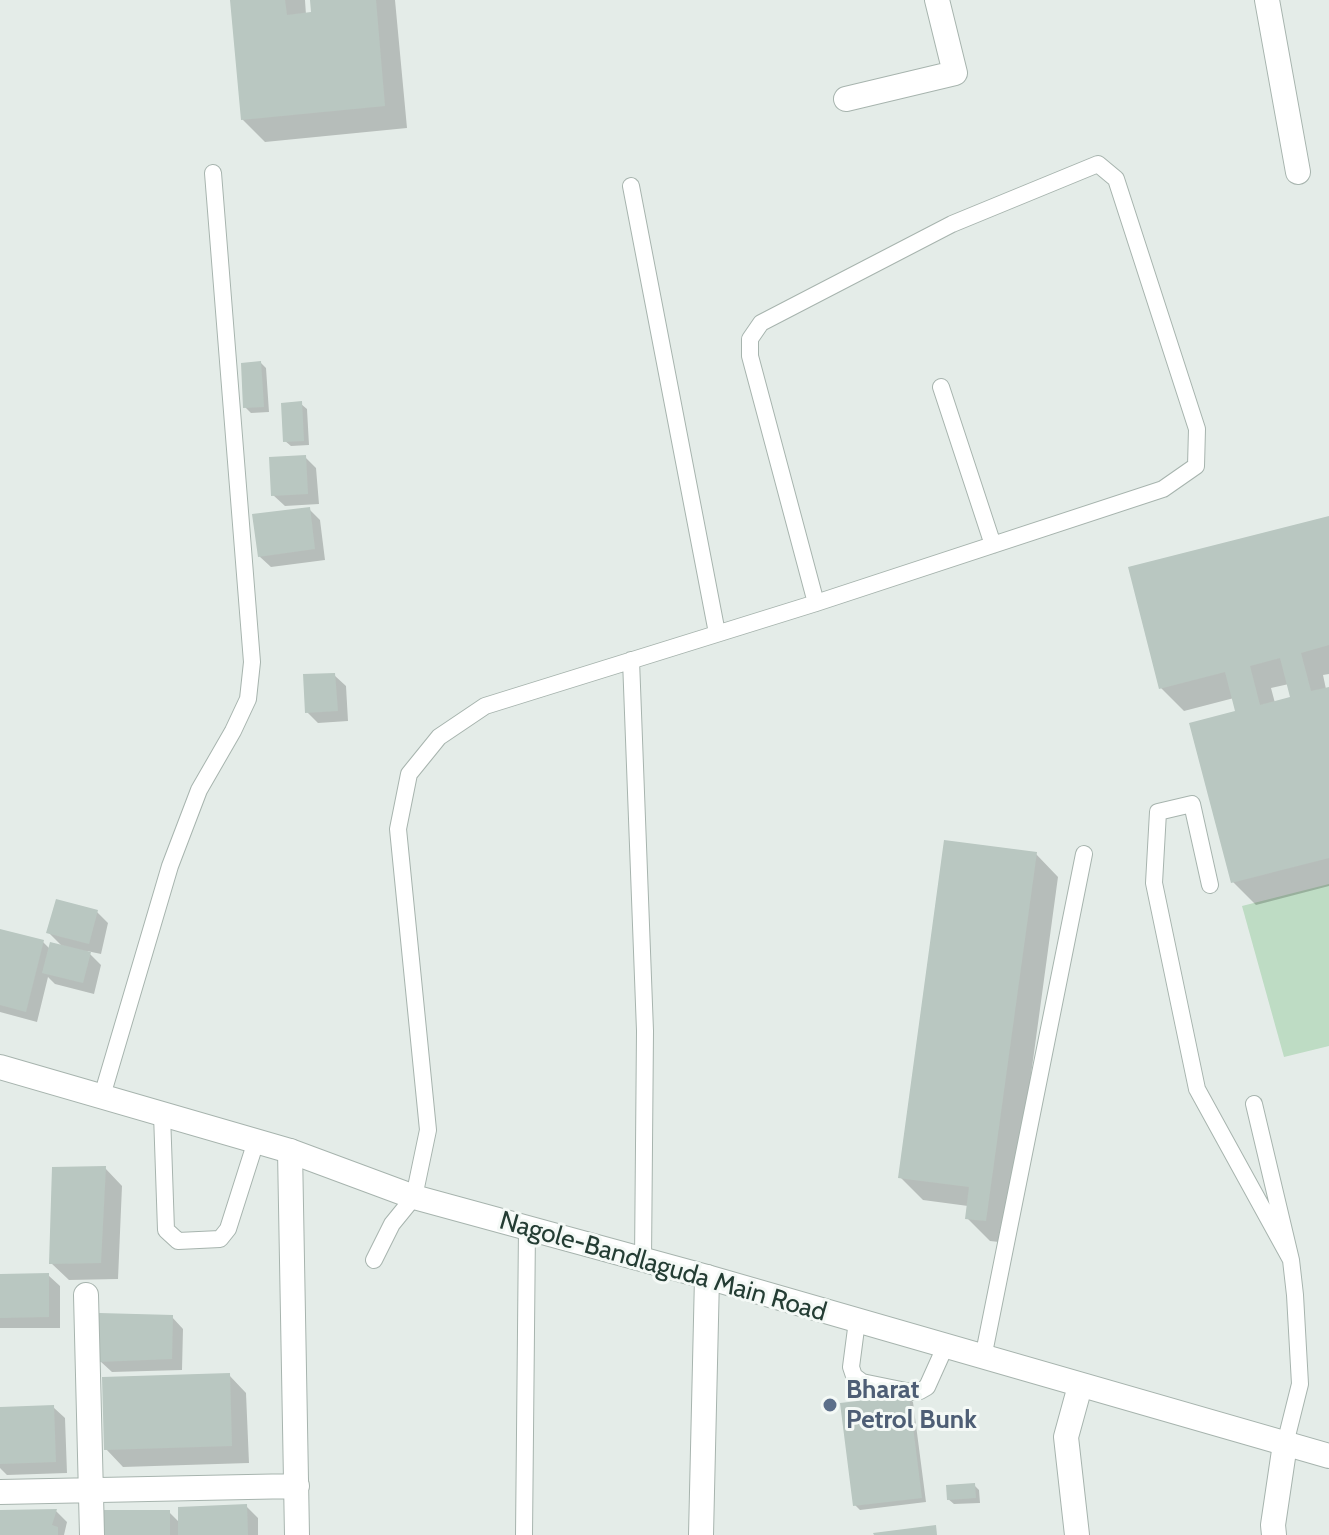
<!DOCTYPE html>
<style>
body{margin:0}
canvas{display:block;background:#e4ece8}
</style>
<canvas width="1329" height="1535"></canvas>
<script>
const c = document.querySelector('canvas').getContext('2d');
c.lineJoin = 'round';
function fillPath(path, color) { c.fillStyle = color; c.fill(path, 'evenodd'); }
const toPath = rows => new Path2D(rows.map(r => 'M' + r).join(''));
function trace(path, color, width, dash) { c.strokeStyle = color; c.lineWidth = width; c.lineCap = dash ? 'butt' : 'round'; c.setLineDash(dash || []); c.stroke(path); }
function write(font, color, halo, rows, align = 'center') {
  c.font = font + ' Cabin,sans-serif'; c.lineWidth = 6; c.setLineDash([]); c.textBaseline = 'middle'; c.strokeStyle = halo; c.fillStyle = color; for (const [text, x, y, turn = 0] of rows) {
    c.save(); c.translate(x, y); c.rotate((+turn || 0) * Math.PI / 180); c.textAlign = isNaN(turn) ? turn : align; if (halo) c.strokeText(text, 0, 0); c.fillText(text, 0, 0); c.restore();
  }
}
fillPath(toPath([
 [1329,884,1329,1046,1284,1057,1242,906]
]), '#bedcc4');
fillPath(toPath([
 [232,0,305,0,306,15,313,14,312,0,395,0,407,128,265,142,242,119],
 [261,363,266,368,269,412,251,413,245,407],
 [301,404,307,409,309,445,291,446,285,441],
 [305,457,316,468,319,504,285,506,273,495],
 [309,509,320,520,325,560,271,567,259,556],
 [1329,518,1329,674,1323,675,1326,689,1329,689,1329,886,1256,905,1233,882,1237,713,1234,698,1184,711,1161,688],
 [1289,684,1293,698,1275,703,1271,688],
 [334,675,346,686,348,721,318,723,307,712],
 [1036,854,1058,877,1008,1243,990,1241,967,1218,968,1206,923,1200,900,1177],
 [97,912,108,923,101,954,87,951,101,965,94,994,55,984,48,977,37,1022,0,1012,0,931,43,942,50,949,63,947,49,933],
 [105,1168,122,1186,118,1279,69,1280,51,1263],
 [48,1275,60,1286,60,1328,0,1328,0,1276],
 [172,1317,183,1329,182,1370,112,1372,100,1361],
 [229,1375,246,1393,249,1463,123,1467,106,1449],
 [908,1397,913,1402,926,1502,860,1510,855,1505],
 [53,1407,65,1418,67,1473,7,1475,0,1468,0,1409],
 [974,1485,979,1490,980,1503,954,1504,948,1499],
 [246,1506,258,1518,258,1535,106,1535,169,1512,180,1523],
 [56,1511,67,1522,64,1535,0,1535,0,1512]
]), '#0003');
fillPath(toPath([
 [230,0,285,0,287,15,311,12,310,0,376,0,385,106,241,120],
 [261,361,264,407,243,408,241,363],
 [302,401,304,441,283,442,281,403],
 [306,455,308,494,271,496,269,457],
 [310,507,315,549,258,557,252,514],
 [1329,516,1329,645,1301,653,1311,691,1329,687,1329,858,1231,883,1189,723,1235,711,1225,672,1159,689,1128,567],
 [1280,658,1290,697,1260,705,1250,666],
 [335,673,338,711,305,713,303,674],
 [944,840,1037,852,986,1221,965,1219,969,1187,898,1178],
 [56,899,98,910,89,944,46,933],
 [0,929,44,940,26,1012,0,1005],
 [50,942,91,952,83,983,42,973],
 [106,1166,101,1263,49,1264,52,1167],
 [49,1273,49,1317,0,1318,0,1274],
 [99,1313,173,1315,172,1359,98,1362],
 [230,1373,232,1446,104,1450,102,1377],
 [909,1395,922,1498,853,1506,840,1403],
 [54,1405,56,1462,0,1464,0,1407],
 [975,1483,976,1498,947,1500,946,1485],
 [247,1504,248,1535,178,1535,178,1507],
 [57,1509,52,1525,58,1527,58,1535,0,1535,0,1510],
 [102,1510,170,1510,170,1535,104,1535],
 [936,1525,937,1535,874,1535,873,1533]
]), '#b9c7c1');
const service = toPath([
 [631,186,717,633],
 [941,387,993,545],
 [631,660,645,1031,643,1260],
 [1210,885,1192,804,1158,812,1154,883,1197,1089,1291,1260],
 [102,1096,170,866,199,790,233,731,248,699,252,662,213,173],
 [1254,1104,1291,1260,1295,1295,1300,1384,1285,1444],
 [162,1114,166,1230,178,1241,220,1239,228,1229,256,1141],
 [374,1260,392,1224,414,1197,428,1130,398,829,409,774,439,737,485,706,816,603,1163,489,1196,466,1197,429,1116,179,1098,164,952,224,761,323,750,339,750,356,816,603],
 [857,1321,851,1367,854,1376,862,1382,911,1392,920,1391,927,1387,945,1347],
 [983,1358,1084,854],
 [524,1535,527,1228]
]);
const minor = toPath([
 [1267,0,1298,172],
 [846,99,955,73,937,0],
 [290,1151,297,1535],
 [86,1295,92,1535],
 [0,1492,297,1486],
 [701,1535,707,1277],
 [1077,1535,1066,1437,1080,1386],
 [1274,1535,1273,1525,1285,1444]
]);
const tertiary = toPath([
 [0,1067,290,1151,414,1197,707,1277,1329,1456]
]);
trace(service, '#a7b4ae', 18);
trace(minor, '#a7b4ae', 26);
trace(tertiary, '#a7b4ae', 26);
trace(service, '#fff', 16);
trace(minor, '#fff', 24);
trace(tertiary, '#fff', 24);
for (const [x, y, r, color] of [
 [830,1405,8,"#5c6f8a"]
]) { const dot = new Path2D(); dot.arc(x, y, r, 0, 2 * Math.PI); c.fillStyle = color; c.fill(dot); trace(dot, '#f4f9f6', 3); }
write('26px', '#243d34', '#f4f9f6', [
 ["Nagole-Bandlaguda Main Road",663,1267,16]
]);
write('bold 26px', '#4e5e75', '#f4f9f6', [
 ["Bharat",846,1390],
 ["Petrol Bunk",846,1420]
], 'left');
</script>
